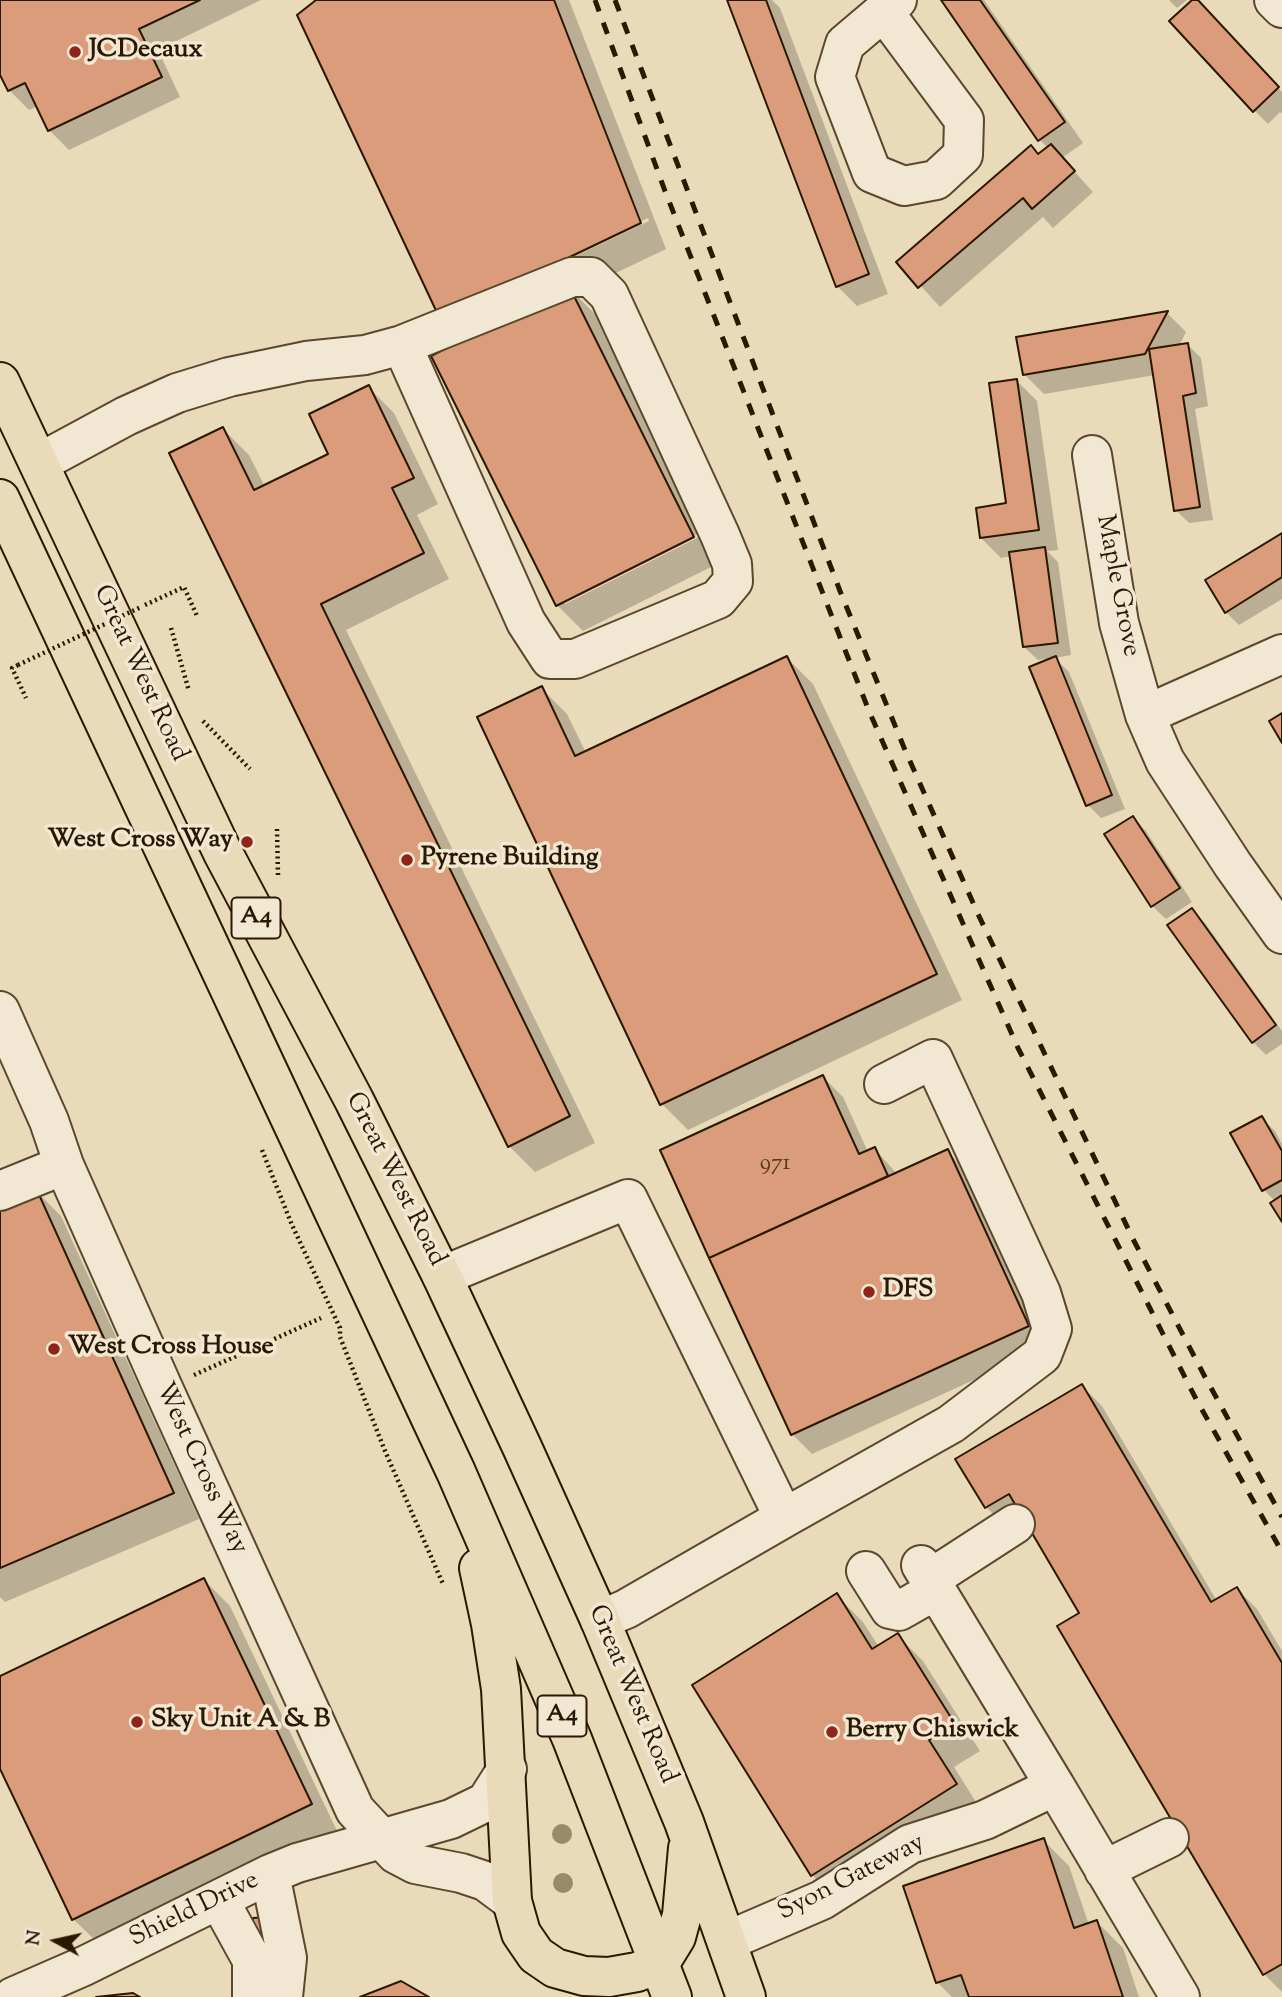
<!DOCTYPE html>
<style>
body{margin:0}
#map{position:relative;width:1282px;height:1997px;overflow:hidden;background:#e9dab9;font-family:"Sorts Mill Goudy",serif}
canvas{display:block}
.north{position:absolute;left:21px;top:1906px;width:70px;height:70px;-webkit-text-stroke:5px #f1e7d2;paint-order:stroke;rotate:278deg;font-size:19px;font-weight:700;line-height:28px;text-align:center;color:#2b1800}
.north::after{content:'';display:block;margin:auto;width:24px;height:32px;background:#2b1800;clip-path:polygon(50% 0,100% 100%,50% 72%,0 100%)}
</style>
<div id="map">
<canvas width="1282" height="1997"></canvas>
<div class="north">N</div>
</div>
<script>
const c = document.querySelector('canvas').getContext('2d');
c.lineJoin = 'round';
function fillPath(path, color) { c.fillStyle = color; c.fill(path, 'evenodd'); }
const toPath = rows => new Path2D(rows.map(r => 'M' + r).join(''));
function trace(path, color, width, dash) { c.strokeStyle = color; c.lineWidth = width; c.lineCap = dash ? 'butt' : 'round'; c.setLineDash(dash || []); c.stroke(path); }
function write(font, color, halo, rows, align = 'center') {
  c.font = font + ' "Sorts Mill Goudy",serif'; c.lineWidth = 7; c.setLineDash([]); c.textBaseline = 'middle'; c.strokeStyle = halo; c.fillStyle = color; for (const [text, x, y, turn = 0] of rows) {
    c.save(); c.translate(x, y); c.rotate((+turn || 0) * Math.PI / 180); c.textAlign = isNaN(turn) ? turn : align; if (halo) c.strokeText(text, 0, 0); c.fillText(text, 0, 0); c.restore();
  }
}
fillPath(toPath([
 [0,0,261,0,158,50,180,97,69,150,49,130,38,106,29,110,9,90,0,71],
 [318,0,569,0,666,249,574,293,595,314,719,563,583,631,557,605,433,356,464,341,441,318,299,15],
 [648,218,649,221,450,316,450,312],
 [701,532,703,535,565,604,565,600],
 [729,0,772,0,780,8,888,294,857,306,837,286],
 [943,0,984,0,1083,143,1062,158,1093,192,1053,228,1043,217,940,307,899,262,1048,148,1039,139],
 [1169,0,1187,0,1177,8],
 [1194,0,1282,92,1282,114,1280,112,1268,124,1254,110],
 [1167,313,1186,332,1179,346,1188,345,1201,358,1208,406,1195,409,1213,520,1189,523,1176,510,1155,375,1044,394,1024,374],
 [1017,381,1037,401,1058,550,1047,551,1058,562,1071,655,1055,658,1069,672,1125,809,1101,818,1088,805,1053,658,1038,660,1024,647,1012,556,1001,558,981,538,1008,505],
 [368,387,394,413,438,504,417,515,449,579,346,630,595,1143,535,1172,509,1146,223,429,249,455,265,487,331,455],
 [1282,535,1282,599,1239,625,1226,612],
 [787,658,813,684,962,1000,688,1130,662,1104,479,718,541,688,567,714,586,753],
 [1133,818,1146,831,1192,902,1166,919,1152,906],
 [1191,910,1205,923,1282,1031,1282,1044,1266,1055,1253,1042],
 [823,1077,843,1097,868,1152,875,1149,897,1174,947,1151,967,1171,1048,1346,812,1454,792,1434,662,1151],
 [1261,1118,1275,1131,1282,1144,1282,1219,1275,1201,1264,1190],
 [35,1190,61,1216,199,1519,5,1602,0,1597,0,1207],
 [1082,1386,1102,1406,1217,1601,1237,1589,1257,1609,1282,1651,1282,1992,1264,1974,1060,1627,1081,1614,1024,1516,1006,1527,986,1507],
 [204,1580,230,1606,337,1831,100,1945,73,1919,0,1765,0,1678],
 [837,1596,863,1622,879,1647,897,1635,923,1661,980,1751,954,1767,981,1810,838,1901,812,1875],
 [1043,1840,1069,1866,1089,1925,1097,1922,1123,1948,1139,1997,952,1997,937,1982]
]), '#0003');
const building = toPath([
 [0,0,200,0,139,29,162,77,48,131,25,83,8,91,0,75,0,0],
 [316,0,554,0,641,223,440,319,297,15,316,0],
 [727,0,766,0,869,274,836,287,727,0],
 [941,0,980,0,1065,122,1038,141,941,0],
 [1192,0,1198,0,1279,87,1253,112,1169,21,1192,0],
 [1051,144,1075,171,1032,209,1023,198,918,288,896,262,1031,145,1038,154,1051,144],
 [569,286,694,537,556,606,431,356,569,286],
 [1168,311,1145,354,1023,375,1016,337,1168,311],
 [1188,343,1196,393,1183,396,1200,507,1174,511,1149,349,1188,343],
 [1017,379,1039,530,980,538,976,508,1006,503,989,383,1017,379],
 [369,385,414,478,392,488,424,553,321,604,570,1116,508,1147,169,453,223,427,254,490,328,454,309,414,369,385],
 [1282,533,1282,577,1225,613,1205,580,1282,533],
 [1045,547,1058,643,1023,647,1009,552,1045,547],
 [787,656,937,974,660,1105,477,717,542,686,575,756,787,656],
 [1056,656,1112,795,1086,806,1029,667,1056,656],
 [1282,713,1282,743,1269,721,1282,713],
 [1133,816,1180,888,1151,907,1104,834,1133,816],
 [1192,908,1276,1025,1252,1043,1167,925,1192,908],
 [823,1075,859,1154,875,1147,888,1176,709,1258,660,1150,823,1075],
 [1262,1116,1282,1151,1282,1180,1262,1191,1230,1133,1262,1116],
 [948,1149,1029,1326,791,1435,709,1258,948,1149],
 [36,1188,174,1493,0,1568,0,1205,36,1188],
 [1282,1195,1282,1222,1270,1203,1282,1195],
 [1082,1384,1211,1602,1237,1587,1282,1663,1282,1964,1263,1975,1057,1626,1079,1613,1009,1494,985,1508,955,1459,1082,1384],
 [204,1578,312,1804,72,1920,0,1769,0,1676,204,1578],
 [837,1593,872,1649,898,1633,955,1724,929,1740,957,1784,811,1876,692,1685,837,1593],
 [1044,1838,1074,1928,1097,1920,1123,1997,969,1997,961,1975,936,1983,903,1886,1044,1838],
 [268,1917,269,1937,250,1937,253,1918,268,1917],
 [401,1981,429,1997,360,1997,401,1981],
 [133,1993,140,1997,96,1997,133,1993]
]);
fillPath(building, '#db9c7b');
trace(building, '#2b1800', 2);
const minor = toPath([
 [1274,0,1282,8],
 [884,12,964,120,963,155,936,180,904,186,872,173,835,77,845,44,897,0],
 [1092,455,1119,623,1145,715,1165,761,1233,865,1282,934],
 [39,463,126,416,177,393,229,377,306,361,365,355,402,345,572,277,591,277,609,295,720,535,732,564,733,581,718,599,575,659,550,659,526,622,402,345],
 [1145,715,1282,654],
 [0,1011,49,1121,64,1165,163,1388,355,1810,396,1854,415,1864,461,1873,485,1881,512,1901],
 [0,1191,64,1165],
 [442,1276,628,1199,784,1518,626,1609,600,1620],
 [784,1518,951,1424,1042,1355,1052,1329,1041,1293,933,1059,884,1084],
 [866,1571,890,1609,899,1611,936,1590],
 [930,1579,1015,1524],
 [1055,1786,1180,1997],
 [1104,1870,1169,1838],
 [270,1874,287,1958,283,1997],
 [219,1900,252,1960,252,1997],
 [727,1941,822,1900,910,1844,985,1820,1055,1786,921,1565],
 [13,1997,84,1966,270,1874,297,1863,451,1819,486,1802,507,1769]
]);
const highway = toPath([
 [0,382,223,853,354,1100,442,1276,522,1447,600,1620,684,1822,746,1997],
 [0,499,456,1472,572,1739,672,1997],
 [479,1568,491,1624,501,1689,512,1901,521,1933,536,1955,555,1968,584,1976,609,1977,637,1972,660,1963,676,1937,682,1915,688,1848]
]);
trace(minor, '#5a482e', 42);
trace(highway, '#2b1800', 42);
trace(toPath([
 [145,605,184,587,197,616],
 [171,628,189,691],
 [18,665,12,668,26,698],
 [203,721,250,769],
 [277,829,278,875],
 [262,1150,292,1225,340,1328,340,1337,385,1451,443,1584],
 [194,1375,321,1318]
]), '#2b1800', 4.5, [2, 3.5]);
trace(minor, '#f1e7d2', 38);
trace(highway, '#e9dab9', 38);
trace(toPath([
 [595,0,665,191,869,711,1018,1048,1196,1399,1282,1552],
 [615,0,840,591,905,750,978,914,1133,1239,1205,1377,1282,1517]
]), '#2b1800', 5, [12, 12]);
trace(toPath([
 [18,665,141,607]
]), '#2b1800', 4.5, [2, 3.5]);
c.fillStyle = '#988b6a';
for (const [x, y] of [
 [562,1834],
 [563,1883]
]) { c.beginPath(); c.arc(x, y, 10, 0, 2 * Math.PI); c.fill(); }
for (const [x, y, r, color] of [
 [75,52,7,"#8f2418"],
 [247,842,7,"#8f2418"],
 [407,860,7,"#8f2418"],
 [869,1292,7,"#8f2418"],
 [54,1349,7,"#8f2418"],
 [137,1722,7,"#8f2418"],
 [832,1732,7,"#8f2418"]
]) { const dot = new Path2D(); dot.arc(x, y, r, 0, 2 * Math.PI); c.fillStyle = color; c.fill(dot); trace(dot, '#f1e7d2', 2.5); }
write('23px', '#57391f', null, [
 ["971",775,1165]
]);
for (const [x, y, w] of [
 [256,918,49],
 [562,1716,49]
]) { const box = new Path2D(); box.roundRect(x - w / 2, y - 20.5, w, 41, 5); c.fillStyle = '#f1e7d2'; c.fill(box); trace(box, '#2b1800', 2); }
write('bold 24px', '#2b1800', null, [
 ["A4",256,918],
 ["A4",562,1716]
]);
write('bold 26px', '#2b1800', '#f1e7d2', [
 ["JCDecaux",89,52],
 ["West Cross Way",233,842,"right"],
 ["Pyrene Building",421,860],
 ["DFS",883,1292],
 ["West Cross House",68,1349],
 ["Sky Unit A & B",151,1722],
 ["Berry Chiswick",846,1732]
], 'left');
write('26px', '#2b1800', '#f1e7d2', [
 ["Maple Grove",1116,586,79],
 ["Great West Road",139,674,65],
 ["Great West Road",394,1180,63],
 ["West Cross Way",200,1469,65],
 ["Great West Road",631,1695,67],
 ["Syon Gateway",852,1879,-27],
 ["Shield Drive",195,1911,-26]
]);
</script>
